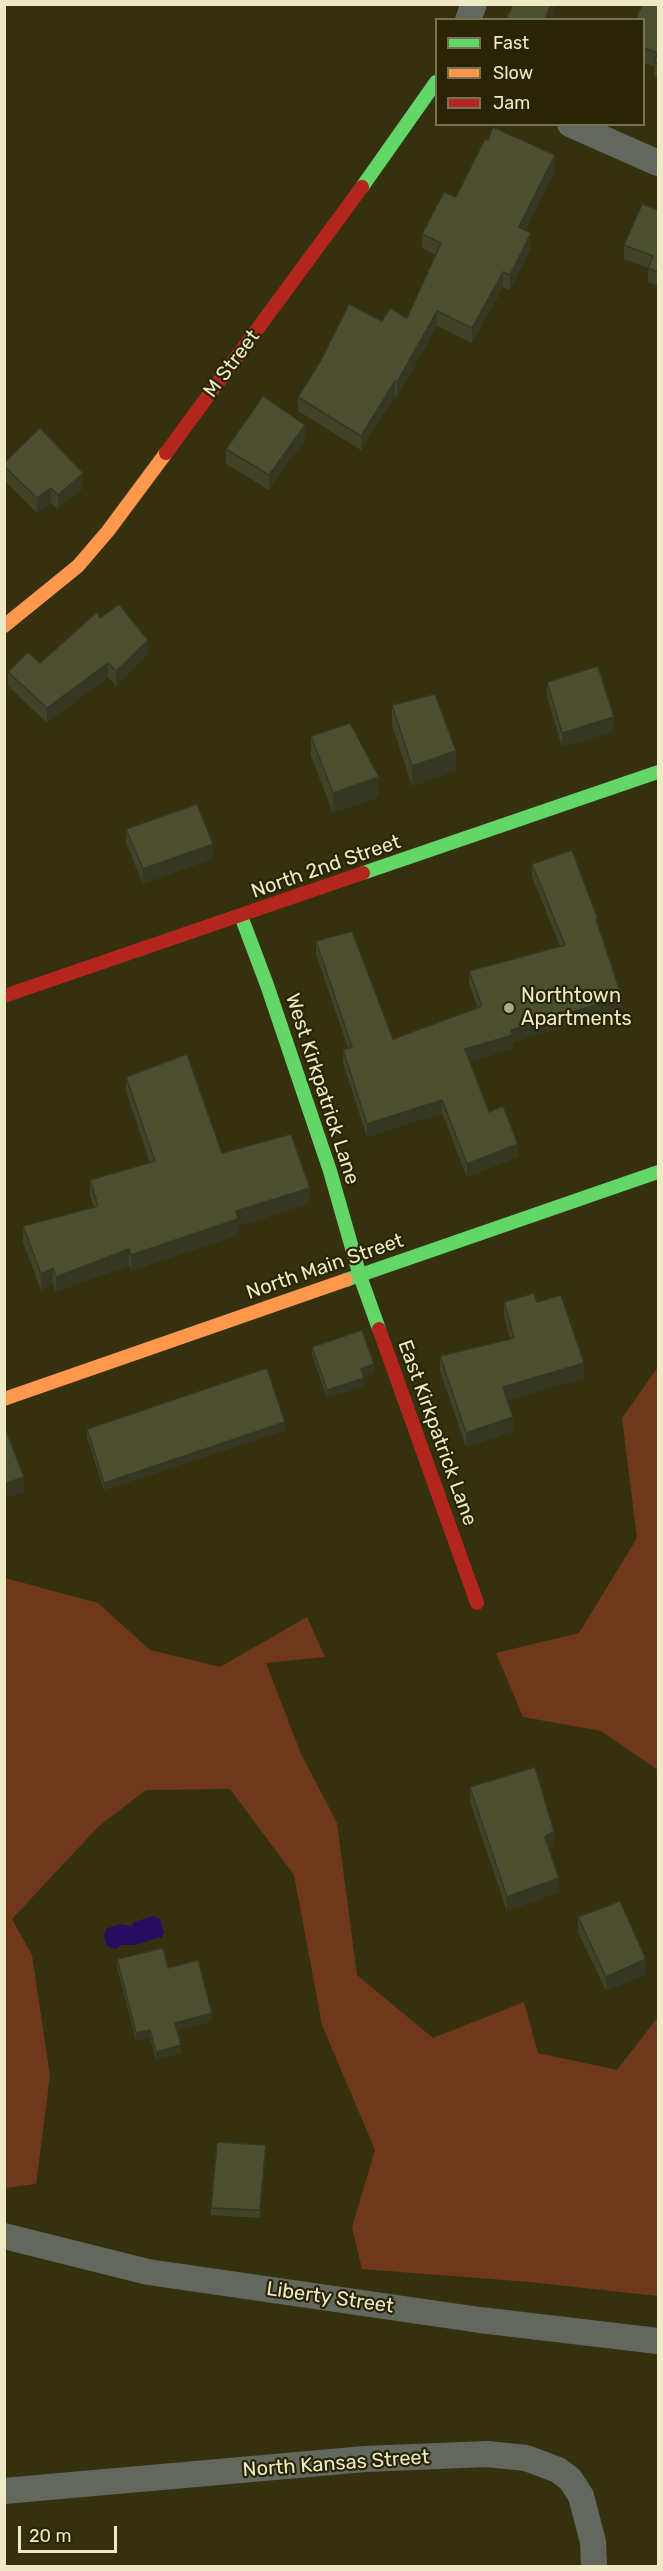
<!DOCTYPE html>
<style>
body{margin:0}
#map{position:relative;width:663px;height:2571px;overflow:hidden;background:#35310f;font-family:Rubik,sans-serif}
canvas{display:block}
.frame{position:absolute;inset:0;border:6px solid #edeac5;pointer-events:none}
.legend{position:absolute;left:435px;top:18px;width:210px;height:108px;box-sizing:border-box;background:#282405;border:2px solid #777352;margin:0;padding:8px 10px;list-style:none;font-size:18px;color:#edeac5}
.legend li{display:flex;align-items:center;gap:12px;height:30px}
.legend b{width:30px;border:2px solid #777352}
.scale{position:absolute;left:18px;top:2526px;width:99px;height:27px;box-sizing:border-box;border:3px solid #edeac5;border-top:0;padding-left:8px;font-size:18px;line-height:21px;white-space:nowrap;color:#edeac5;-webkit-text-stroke:4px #282405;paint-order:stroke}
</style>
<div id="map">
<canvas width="663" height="2571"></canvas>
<div class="frame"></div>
<ul class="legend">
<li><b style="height:8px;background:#63d668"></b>Fast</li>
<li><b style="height:8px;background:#ff974d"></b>Slow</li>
<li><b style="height:8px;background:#b3261e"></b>Jam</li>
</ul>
<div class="scale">20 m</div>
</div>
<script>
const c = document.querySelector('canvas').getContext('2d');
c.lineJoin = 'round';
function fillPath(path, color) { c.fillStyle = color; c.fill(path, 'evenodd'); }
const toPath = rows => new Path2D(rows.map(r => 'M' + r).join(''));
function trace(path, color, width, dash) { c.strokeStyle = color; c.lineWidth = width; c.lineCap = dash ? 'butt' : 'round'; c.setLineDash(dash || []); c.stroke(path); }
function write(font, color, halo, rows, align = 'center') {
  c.font = font + ' Rubik,sans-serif'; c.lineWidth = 4.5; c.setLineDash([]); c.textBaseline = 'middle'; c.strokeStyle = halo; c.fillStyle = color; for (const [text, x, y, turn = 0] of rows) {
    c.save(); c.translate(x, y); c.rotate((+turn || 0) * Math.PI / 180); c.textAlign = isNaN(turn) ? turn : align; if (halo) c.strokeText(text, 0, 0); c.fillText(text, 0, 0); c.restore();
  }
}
fillPath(toPath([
 [658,1367,658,1770,601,1731,523,1717,496,1653,579,1633,637,1538,622,1418],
 [5,1578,98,1603,150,1650,220,1667,307,1617,325,1657,266,1663,301,1754,337,1823,357,1975,433,2038,524,2002,538,2053,617,2070,658,2017,658,2296,529,2282,362,2269,352,2227,375,2150,322,2025,294,1875,230,1789,146,1790,99,1826,12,1919,32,1955,50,2076,36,2184,5,2188]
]), '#6f381a');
fillPath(toPath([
 [154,1916,160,1919,164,1933,161,1938,157,1938,135,1945,121,1945,116,1949,106,1945,104,1935,106,1929,120,1924,131,1926,134,1922]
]), '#250d5f');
trace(toPath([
 [468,20,474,4],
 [570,124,658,163],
 [4,2236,148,2272,480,2320,658,2341],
 [4,2491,365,2459,487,2454,526,2458,558,2470,570,2479,581,2496,593,2542,594,2566]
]), '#63685f', 26);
trace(toPath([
 [362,187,436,82],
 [363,873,658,772],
 [241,916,267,985,330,1171,360,1276,379,1329],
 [346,1280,658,1172]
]), '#63d668', 14);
trace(toPath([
 [4,626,78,566,108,531,166,453],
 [4,1399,346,1280]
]), '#ff974d', 14);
trace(toPath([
 [166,453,362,187],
 [4,996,363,873],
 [379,1329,477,1603]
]), '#b3261e', 14);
fillPath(toPath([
 [658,6,658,78,654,76,654,66,644,63,644,20],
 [555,170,525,230,531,247,510,290,503,287,472,343,437,326,397,397,395,396,361,450,298,411,298,397,382,321,407,318,435,255,422,248,422,234,456,197],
 [658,210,658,286,648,282,648,268,624,259,624,245],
 [305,439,269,490,226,464,226,449],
 [4,463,83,488,58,509,51,503,37,513,4,480],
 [100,618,148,654,116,686,108,677,47,723,8,686,8,672,40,663],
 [547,682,614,731,562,747,547,696],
 [392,705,456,771,412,786,392,725],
 [311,736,379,797,333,813,311,756],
 [126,829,213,858,143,884,126,843],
 [532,864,598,926,622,1010,513,1042,513,1049,470,1061,489,1112,518,1157,467,1177,442,1113,367,1137,343,1063,343,1050,348,1048,316,954,316,941,393,1039,478,1008,469,984,469,971,560,946,532,877],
 [126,1077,222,1153,310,1203,238,1226,238,1235,131,1271,129,1265,56,1292,53,1283,41,1290,23,1242,23,1226,94,1207,90,1196,90,1180,150,1163,126,1092],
 [504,1302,584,1378,507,1400,513,1431,466,1447,440,1371,440,1356,510,1339,504,1316],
 [312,1347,374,1372,363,1376,364,1386,327,1398,312,1354],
 [87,1429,285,1430,104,1490,87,1437],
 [470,1787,554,1845,549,1849,559,1892,507,1911,470,1802],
 [578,1917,646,1974,606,1991,578,1932],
 [117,1959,212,2021,177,2030,181,2053,156,2060,150,2037,136,2041,117,1967],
 [266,2152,260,2218,211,2215,211,2208]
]), '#414329');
fillPath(toPath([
 [551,4,555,4,555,9,551,20,545,20],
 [555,155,555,170,519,241,519,227],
 [531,233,531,247,510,290,510,275],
 [503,272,503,287,472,343,472,328],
 [437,311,437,326,397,397,397,382],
 [395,381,395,396,361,450,361,436],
 [305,425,305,439,269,490,269,475],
 [83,473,83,488,58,509,58,495],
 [51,488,51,503,37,513,37,498],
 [148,640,148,654,116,686,116,671],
 [108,663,108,677,47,723,47,708],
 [614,717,614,731,562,747,562,733],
 [456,751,456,771,412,786,412,766],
 [379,777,379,797,333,813,333,793],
 [213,844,213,858,143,884,143,869],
 [622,997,622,1010,513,1042,513,1049,465,1062,465,1049,511,1030],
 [442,1100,442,1113,367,1137,367,1124],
 [518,1144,518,1157,467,1177,467,1164],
 [310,1188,310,1203,238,1226,238,1235,131,1271,131,1255,236,1211],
 [129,1249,129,1265,56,1292,56,1277],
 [53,1268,53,1283,41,1290,41,1274],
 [584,1363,584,1378,503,1402,503,1387],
 [374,1364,374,1372,361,1377,361,1369],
 [364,1378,364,1386,327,1398,327,1390],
 [513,1417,513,1431,466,1447,466,1433],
 [285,1422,285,1430,104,1490,104,1483],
 [24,1477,24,1492,4,1498,4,1484],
 [554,1831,554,1845,545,1851,545,1837],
 [559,1878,559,1892,507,1911,507,1897],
 [646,1959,646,1974,606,1991,606,1977],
 [212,2013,212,2021,175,2031,175,2023],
 [150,2030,150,2037,136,2041,136,2033],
 [181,2045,181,2053,156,2060,156,2052],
 [266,2145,266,2152,260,2218,260,2210]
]), '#353722');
const building = toPath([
 [513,4,551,4,545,20,506,20,513,4],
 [642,4,656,4,658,6,658,53,644,48,644,20,636,20,642,4],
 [658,53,658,64,654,62,658,53],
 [493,127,555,155,519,227,531,233,510,275,503,272,472,328,437,311,397,382,395,381,361,436,298,397,321,360,349,304,382,321,390,308,407,318,441,243,422,234,444,192,456,197,485,139,488,140,493,127],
 [642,204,658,210,658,272,648,268,653,256,624,245,642,204],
 [263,396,305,425,269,475,226,449,263,396],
 [40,428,83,473,58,495,51,488,37,498,4,466,4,463,40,428],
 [119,604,148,640,116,671,108,663,47,708,8,672,28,652,40,663,97,612,100,618,119,604],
 [598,666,614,717,562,733,547,682,598,666],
 [435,694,456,751,412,766,392,705,435,694],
 [350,723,379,777,333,793,311,736,350,723],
 [197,804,213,844,143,869,126,829,197,804],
 [572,850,598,919,596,919,622,997,511,1030,513,1035,465,1049,489,1112,503,1106,518,1144,467,1164,442,1100,367,1124,343,1050,352,1047,316,941,352,931,393,1039,482,1006,469,971,565,945,532,864,572,850],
 [187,1054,222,1153,291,1134,310,1188,236,1211,238,1219,131,1255,129,1249,56,1277,53,1268,41,1274,23,1226,98,1206,90,1180,155,1161,126,1077,187,1054],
 [534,1293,537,1302,561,1295,584,1363,503,1387,513,1417,466,1433,440,1356,514,1338,504,1302,534,1293],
 [362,1330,374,1364,361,1369,364,1378,327,1390,312,1347,362,1330],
 [267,1368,285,1422,104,1483,87,1429,267,1368],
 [4,1425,24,1477,4,1484,4,1425],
 [535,1767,554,1831,545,1837,559,1878,507,1897,470,1787,535,1767],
 [620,1901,646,1959,606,1977,578,1917,620,1901],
 [163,1948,168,1968,198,1960,212,2013,175,2023,181,2045,156,2052,150,2030,136,2033,117,1959,163,1948],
 [217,2142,266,2145,260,2210,211,2208,217,2142]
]);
fillPath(building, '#4c4e30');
trace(building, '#353722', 1.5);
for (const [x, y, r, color] of [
 [509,1008,6,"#ada985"]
]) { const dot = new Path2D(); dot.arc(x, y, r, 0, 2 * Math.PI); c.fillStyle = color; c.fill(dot); trace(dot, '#282405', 2); }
write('20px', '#edeac5', '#282405', [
 ["M Street",232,364,-53],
 ["North 2nd Street",326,867,-19],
 ["West Kirkpatrick Lane",322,1089,72],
 ["North Main Street",325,1267,-19],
 ["East Kirkpatrick Lane",437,1433,70],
 ["Liberty Street",330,2298,8],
 ["North Kansas Street",336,2464,-4]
]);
write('20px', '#edeac5', '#282405', [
 ["Northtown",521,996],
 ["Apartments",521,1019]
], 'left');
</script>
